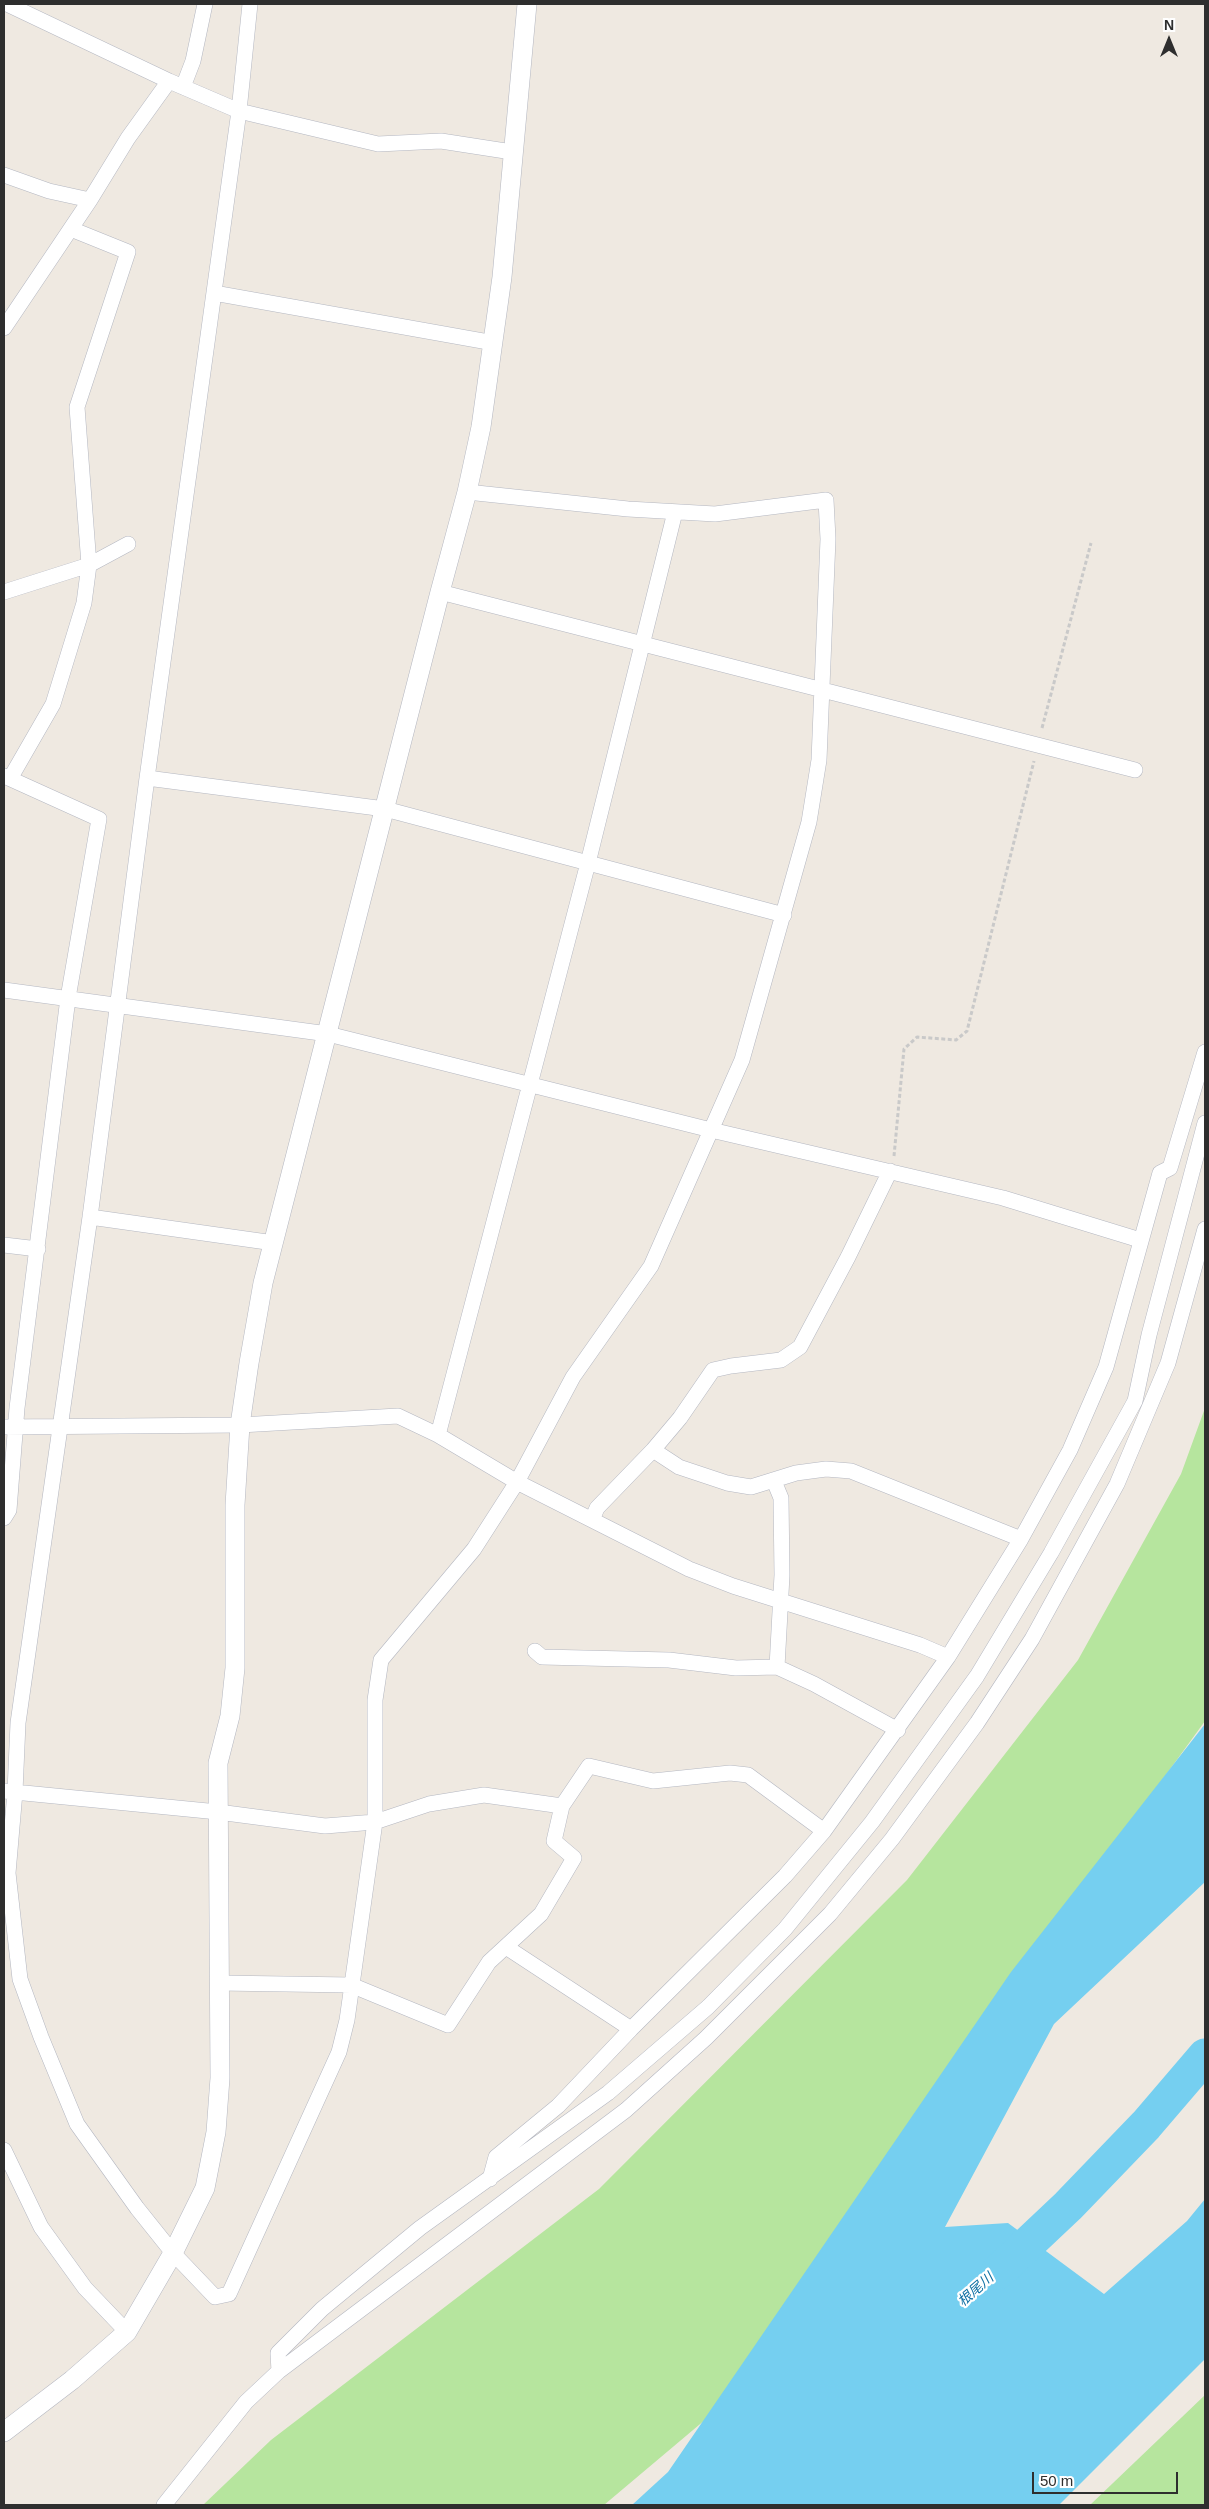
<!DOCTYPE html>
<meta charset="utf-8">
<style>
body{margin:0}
#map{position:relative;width:1209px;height:2509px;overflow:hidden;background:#efe9e1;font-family:Helvetica,sans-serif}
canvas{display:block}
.frame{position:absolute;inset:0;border:5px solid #2e2e2e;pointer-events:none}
.north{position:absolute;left:1144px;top:15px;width:50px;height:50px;-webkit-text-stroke:4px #fff;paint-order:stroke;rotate:0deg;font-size:14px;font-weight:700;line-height:20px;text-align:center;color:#2e2e2e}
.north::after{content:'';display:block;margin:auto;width:18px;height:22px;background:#2e2e2e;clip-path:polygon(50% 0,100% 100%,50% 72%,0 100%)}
.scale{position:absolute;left:1032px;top:2472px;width:146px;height:22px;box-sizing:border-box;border:2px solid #2e2e2e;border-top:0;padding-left:6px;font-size:15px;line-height:18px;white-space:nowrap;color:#2e2e2e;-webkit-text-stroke:4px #fff;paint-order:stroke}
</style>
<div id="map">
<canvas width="1209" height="2509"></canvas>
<div class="frame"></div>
<div class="north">N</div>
<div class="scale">50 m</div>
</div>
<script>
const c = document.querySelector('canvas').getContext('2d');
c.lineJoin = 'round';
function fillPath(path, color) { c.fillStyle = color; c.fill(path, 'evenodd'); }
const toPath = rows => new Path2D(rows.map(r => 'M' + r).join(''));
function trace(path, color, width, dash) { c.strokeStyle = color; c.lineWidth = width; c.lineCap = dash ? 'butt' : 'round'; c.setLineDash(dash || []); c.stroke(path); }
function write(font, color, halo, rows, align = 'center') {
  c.font = font + ' Helvetica,"Noto Sans JP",sans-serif'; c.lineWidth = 4.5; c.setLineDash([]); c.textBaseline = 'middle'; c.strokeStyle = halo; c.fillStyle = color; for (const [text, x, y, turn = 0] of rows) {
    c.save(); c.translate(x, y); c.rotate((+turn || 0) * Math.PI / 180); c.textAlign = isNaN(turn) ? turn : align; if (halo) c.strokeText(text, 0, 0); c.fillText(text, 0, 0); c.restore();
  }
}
fillPath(toPath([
 [1205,1408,1205,1721,1030,1962,769,2366,604,2505,203,2505,271,2440,599,2189,907,1880,1078,1660,1181,1474],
 [1205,2395,1205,2505,1090,2505]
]), '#b6e59e');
fillPath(toPath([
 [1205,1724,1205,1882,1054,2024,945,2227,1008,2223,1104,2294,1187,2221,1205,2199,1205,2359,1059,2505,632,2505,668,2472,1011,1972]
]), '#75cff0');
trace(toPath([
 [998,2272,1068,2206,1146,2125,1205,2056]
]), '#75cff0', 35);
const minor = toPath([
 [7,4,169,81,239,111,378,144,441,141,512,152],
 [183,87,193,61,205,4],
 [4,175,49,191,90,200],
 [71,229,128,252,77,407,89,565,128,544],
 [214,293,494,343],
 [4,328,90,200,128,138,169,81],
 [4,592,89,565,84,603,53,704,11,777],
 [440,592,1135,770],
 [4,776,99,819,68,998,17,1408,9,1510,4,1518],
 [147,778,239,111,250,4],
 [4,990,328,1034,711,1130,1003,1198,1140,1240],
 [90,1217,18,1723,15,1792,8,1873,20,1979,41,2037,77,2124,137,2208,173,2253,215,2297,229,2294,339,2052,347,2020,375,1822,375,1700,381,1660,474,1549,517,1482,573,1377,651,1266,742,1060,809,822,819,760,828,539,826,500,715,514,628,509,467,492],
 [274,1243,90,1217,147,778,385,809,784,915],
 [4,1245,38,1249],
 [4,1427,240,1425,398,1416,438,1435,517,1482,689,1569,733,1586,920,1645,948,1657],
 [438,1435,588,863,675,512],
 [774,1481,781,1498,782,1575,777,1667],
 [592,1520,597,1508,653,1450,680,1418,713,1370,731,1366,781,1360,800,1347,848,1257,890,1171],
 [1021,1539,1070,1450,1106,1367,1160,1173,1170,1168,1205,1052],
 [535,1651,542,1657,669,1660,736,1668,777,1667,814,1684,898,1730],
 [4,1791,218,1812,325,1826,375,1822,429,1804,484,1795,562,1806,589,1766,653,1781,730,1773,748,1775,824,1831],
 [506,1947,631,2029],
 [219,1983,351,1985,448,2025,489,1962,541,1914,574,1858,554,1841,562,1806],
 [4,2150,41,2227,85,2288,127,2332],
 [490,2179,496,2157,558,2106,631,2029,785,1876,824,1831,948,1657,1021,1539,851,1471,826,1469,796,1473,751,1487,727,1483,679,1467,653,1450],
 [279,2371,626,2110,706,2038,830,1914,892,1839,977,1723,1032,1639,1117,1484,1168,1363,1205,1229],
 [164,2505,246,2402,279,2371,278,2353,322,2309,420,2228,608,2093,708,2007,785,1929,872,1822,977,1676,1051,1553,1135,1401,1149,1335,1205,1123]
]);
const tertiary = toPath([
 [4,2432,72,2380,127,2332,173,2253,205,2188,216,2132,220,2078,218,1763,230,1716,235,1668,235,1505,240,1425,249,1363,263,1283,440,592,467,492,481,427,502,277,527,4]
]);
trace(minor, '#b4b7c1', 16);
trace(tertiary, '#b4b7c1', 20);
trace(toPath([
 [1042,728,1091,543],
 [894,1156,904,1049,917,1037,956,1040,967,1031,1034,761]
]), '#c9c9c9', 3, [4, 2.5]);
trace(minor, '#fff', 15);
trace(tertiary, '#fff', 19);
write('italic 14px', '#0d6fa3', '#fff', [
 ["根尾川",976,2290,-41]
]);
</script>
